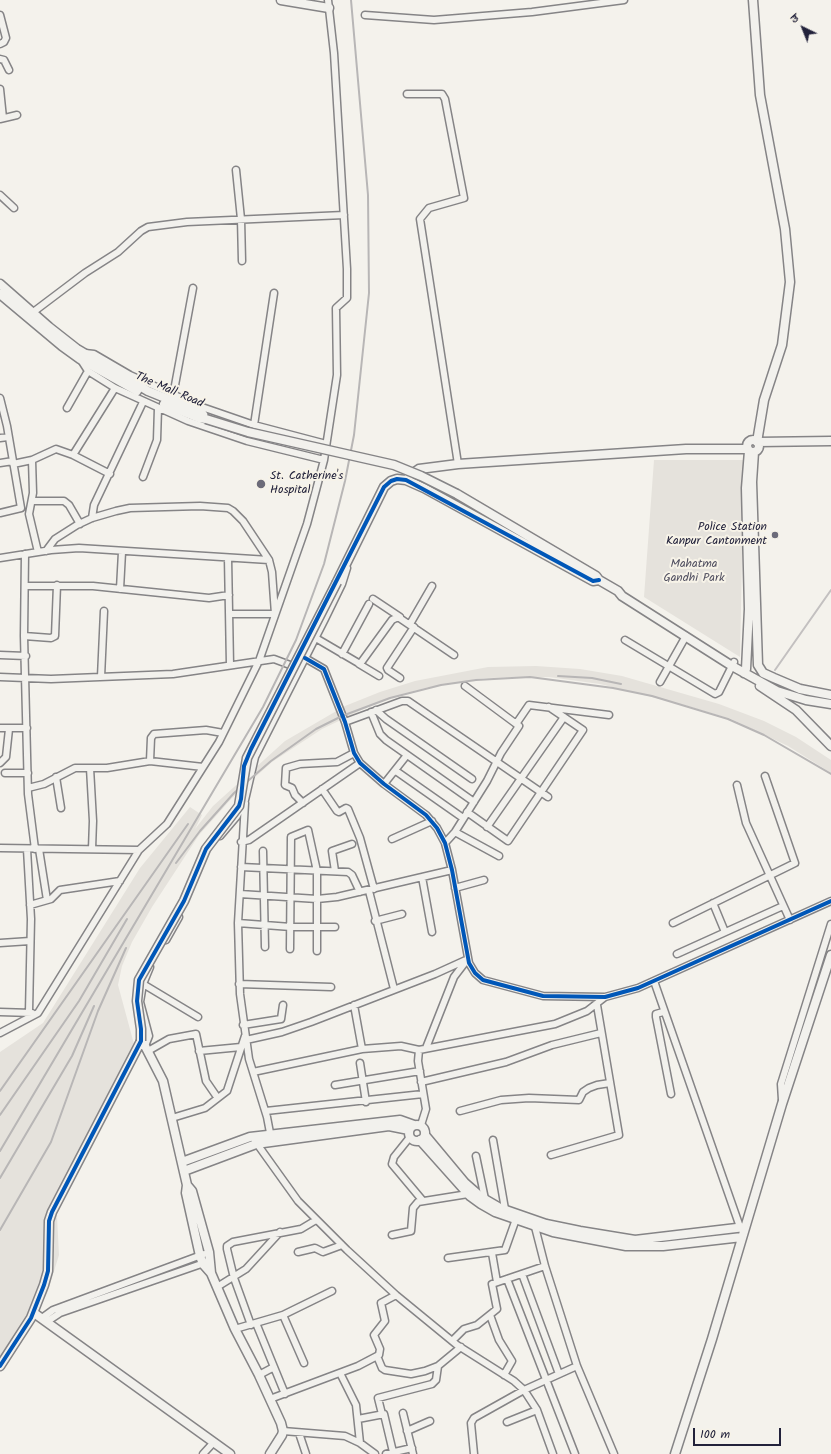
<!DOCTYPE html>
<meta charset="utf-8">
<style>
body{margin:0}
#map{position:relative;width:831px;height:1454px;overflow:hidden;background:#f4f2ec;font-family:Kalam,"Playpen Sans Deva",sans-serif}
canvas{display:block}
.north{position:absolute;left:783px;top:8px;width:40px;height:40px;-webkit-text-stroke:3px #f7f3e8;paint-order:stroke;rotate:317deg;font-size:11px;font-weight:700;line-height:16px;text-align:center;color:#22223b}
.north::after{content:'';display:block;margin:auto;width:14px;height:18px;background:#22223b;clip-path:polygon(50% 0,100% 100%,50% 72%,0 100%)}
.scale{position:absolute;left:693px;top:1428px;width:88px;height:18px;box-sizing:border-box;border:2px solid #22223b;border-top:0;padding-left:5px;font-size:12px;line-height:14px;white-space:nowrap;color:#22223b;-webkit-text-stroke:3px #f7f3e8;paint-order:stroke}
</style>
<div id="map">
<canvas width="831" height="1454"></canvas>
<div class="north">उ</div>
<div class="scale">100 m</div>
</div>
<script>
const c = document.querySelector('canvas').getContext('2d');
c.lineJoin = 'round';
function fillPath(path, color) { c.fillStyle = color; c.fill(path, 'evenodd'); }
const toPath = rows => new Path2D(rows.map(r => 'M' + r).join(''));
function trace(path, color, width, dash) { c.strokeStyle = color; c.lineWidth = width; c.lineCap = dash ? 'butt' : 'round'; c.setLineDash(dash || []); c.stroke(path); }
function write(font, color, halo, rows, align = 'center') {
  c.font = font + ' Kalam,sans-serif'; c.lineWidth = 4; c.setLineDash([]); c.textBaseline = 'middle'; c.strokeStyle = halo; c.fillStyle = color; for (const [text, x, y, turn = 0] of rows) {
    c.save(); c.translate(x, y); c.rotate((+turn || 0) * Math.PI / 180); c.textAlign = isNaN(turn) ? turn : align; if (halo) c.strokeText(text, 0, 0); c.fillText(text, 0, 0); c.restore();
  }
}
fillPath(toPath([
 [654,460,744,460,740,657,644,597],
 [536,666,580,669,622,676,719,704,764,721,796,737,831,760,831,773,788,746,731,719,684,705,600,684,549,677,484,678,425,688,399,695,366,708,322,729,272,762,232,798,199,835,152,907,132,942,122,966,118,985,134,1044,56,1197,59,1255,47,1294,0,1370,0,1052,43,1023,140,868,190,807,202,815,195,829,213,806,285,741,345,706,380,692,415,681,488,667]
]), '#e5e2dc');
trace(toPath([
 [775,670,831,590]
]), '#c3c0c0', 2);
const street = toPath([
 [0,15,6,38,4,42,0,44],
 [365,15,434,20,532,12,624,0],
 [0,59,4,60,9,70],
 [0,89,3,118],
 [407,94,442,94,445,99,464,198,429,208,420,219,458,464],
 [0,119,17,115],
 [236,170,241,219,242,261],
 [0,195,14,208],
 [32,313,85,273,118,252,141,231,148,227,187,222,344,215],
 [85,353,94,354,130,375,199,406,254,425,326,444],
 [81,360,88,371,115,388,188,421,247,441,324,460],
 [173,396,193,288],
 [0,398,7,426,21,508,0,513],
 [67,408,88,371],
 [254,425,274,293],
 [0,438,8,437],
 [73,455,115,388],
 [32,460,33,493,29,514,38,552],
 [0,463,13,461],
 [13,464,32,460,56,449,73,455,110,474],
 [143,477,157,440,158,408],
 [32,501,64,501,69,505,80,524],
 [92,518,94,505,143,402],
 [46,551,55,539,77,525,92,518,116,511,130,508,200,506,228,508,233,511,243,521,269,560],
 [25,554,24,636,28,794,35,849],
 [0,558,51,550,79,548,269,560,272,572,275,614,230,614],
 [228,558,230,665],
 [25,586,93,586,209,598,229,595],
 [120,589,122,552],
 [373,599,400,617],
 [410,624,432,586],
 [24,636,51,638,55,636,57,585],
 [314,637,360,664,392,620,398,617,454,655],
 [625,640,715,694,719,692,734,662],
 [342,654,369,604],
 [0,655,26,656],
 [305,658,324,669,345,722,354,753,360,763,384,784,426,815,437,828,445,843,452,870,469,963,475,973,483,980,543,996,605,997,638,988,831,901],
 [359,664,379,676],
 [0,677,51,679,173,674,274,659,298,668],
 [101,677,104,611],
 [400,678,388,670,387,668,414,627],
 [660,682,686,636],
 [376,710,386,719,472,779],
 [371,712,380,734,386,740,474,802],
 [345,722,402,701,408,701,548,797],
 [516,724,529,705,609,715],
 [0,728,27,728],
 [150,761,151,738,154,734,206,730,223,733],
 [0,763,6,757,9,729],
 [90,768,93,821,92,849],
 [396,771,463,818],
 [5,773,28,773],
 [56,777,61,808],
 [384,784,407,755],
 [737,785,746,823,790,920],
 [28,788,44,784,75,768,107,768,150,761,203,767],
 [322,789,337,811,339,812,346,808,348,809,360,838,374,889],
 [245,803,238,923,240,994,249,1059,267,1117,271,1138],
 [303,803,295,795,292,788,285,785,286,768,300,764,337,762,354,753],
 [467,812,508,841,583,730,549,707],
 [487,827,564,717],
 [455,832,499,856],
 [220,836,237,816,245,800,255,757,325,619,342,584,347,568],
 [392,839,432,821],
 [241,842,249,840,360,763],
 [445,843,455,832,487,781,501,753,519,726,465,686],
 [0,848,139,850],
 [27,849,31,919,29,1012],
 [39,849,47,900],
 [263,851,265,947],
 [241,867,348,872,352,875,360,892],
 [335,871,332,851,352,844],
 [422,877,432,932],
 [455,888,484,880],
 [369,891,394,989],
 [240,894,317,899,337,897,452,870],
 [713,903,725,932],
 [30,905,51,899,60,890,120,881],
 [375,921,402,914],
 [238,923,291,927,335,927],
 [673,923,795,863,765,776],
 [166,940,179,917],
 [0,943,30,941],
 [290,949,291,837,308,830,317,871,317,951],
 [677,954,783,906],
 [654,981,740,1227],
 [143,984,198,1017],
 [239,984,331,987],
 [354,1005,362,1049],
 [0,1012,32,1013],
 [663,1012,656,1014,656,1017,671,1094],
 [243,1025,281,1019,283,1005],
 [0,1033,38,1013,139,850,167,824,219,742,259,661,307,524,324,460,337,375,336,308,347,298,347,269,334,53,328,0],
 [246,1040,282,1032,311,1022,435,974,468,959],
 [145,1046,149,1036,140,1002,143,984,150,967],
 [426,1048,454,977,467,960],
 [148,1051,169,1039,196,1034,206,1081,217,1097],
 [199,1051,241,1047],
 [360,1063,366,1102],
 [253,1072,362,1049,401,1046,419,1050],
 [421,1082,506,1062,552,1045,601,1033],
 [335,1085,420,1071],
 [782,1100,781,1084,831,924],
 [266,1111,423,1094],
 [460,1111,501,1100,529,1098,579,1100,583,1092,589,1088,597,1085,610,1083],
 [172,1118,205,1108,227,1091,245,1036],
 [421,1125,426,1109,418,1061,419,1050,555,1024,587,1011,605,997],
 [410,1137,394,1157,392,1164,423,1201],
 [493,1140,505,1209],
 [255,1141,298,1201,347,1250,396,1295,457,1345,514,1381,524,1390,537,1410,553,1454],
 [551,1155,619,1135,597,1005],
 [476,1156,485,1199],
 [534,1223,545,1266,577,1366,614,1454],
 [392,1235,411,1231,413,1208,418,1202,468,1194],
 [298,1252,315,1248,323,1252,342,1245],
 [492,1253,497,1282],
 [448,1258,505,1250,516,1219],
 [522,1274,559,1374],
 [507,1279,575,1454],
 [217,1287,246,1269,280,1232],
 [283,1315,304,1363],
 [490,1315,499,1340,512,1361,504,1375],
 [42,1318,53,1310,204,1254],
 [48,1321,60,1313,207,1262],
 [256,1323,285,1394],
 [251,1325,234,1278,227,1249,227,1246,233,1242,301,1229,316,1220],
 [235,1329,283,1315,332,1291],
 [452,1341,464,1329,477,1325,497,1309,492,1284,545,1266],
 [377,1356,382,1368,385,1370,411,1374,425,1371,438,1366,461,1347],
 [340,1373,356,1405,360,1443],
 [259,1375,274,1367],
 [270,1399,358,1366,379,1355,380,1349,374,1335,385,1321,381,1303,396,1295],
 [403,1413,413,1454],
 [382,1414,378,1398,432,1384,436,1380,438,1366],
 [358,1419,384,1414,393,1452],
 [507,1422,537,1410],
 [283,1431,345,1436,360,1443,375,1454],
 [407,1431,430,1421],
 [299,1433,306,1454],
 [203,1454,214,1442],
 [386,1454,412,1448],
 [474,1454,471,1423,474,1418,524,1390,577,1366]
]);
const secondary = toPath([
 [281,0,329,8],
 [753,0,760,95,785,229,790,282,782,345,764,400,757,442],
 [0,284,49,327,77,349,148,391,202,413,206,419],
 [0,294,62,346,80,359,137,391],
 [164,404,199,418,206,419],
 '747 446a6 6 0 1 1 12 0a6 6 0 1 1-12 0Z',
 [758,442,831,441],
 [754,452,752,482,758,665,763,673,774,678,800,689,831,695],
 [409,476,419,469,458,464,686,449,748,449],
 [457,494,596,576,599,580,618,591,622,596,732,666,777,691,806,700,831,704],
 [337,582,384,487,391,481,397,479,406,480,424,488,593,581,599,580],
 [744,673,746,669,749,609,746,488,749,451],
 [760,686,796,710,831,746],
 [140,1044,145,1046,163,1081,187,1185,186,1193,200,1256,203,1264,211,1273,235,1329,259,1375,281,1423,283,1431,282,1435,270,1454],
 '409 1133a8 8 0 1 1 16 0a8 8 0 1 1-16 0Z',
 [425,1135,465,1183,481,1197,500,1208,546,1224,580,1231,635,1240,745,1227],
 [420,1140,470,1196,481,1204,495,1212,553,1232,626,1246,663,1246,742,1237],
 [182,1162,250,1137,400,1120,414,1125],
 [184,1171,256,1144,389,1126,409,1130],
 [187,1185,192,1191,209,1252,211,1273],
 [34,1313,230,1454],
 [0,1366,31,1318,44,1285,48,1271,49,1221,52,1212,141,1041],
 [675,1454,712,1339,782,1104,831,955]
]);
trace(street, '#858486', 9);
trace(secondary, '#858486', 11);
trace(street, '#f2f1ed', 6);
trace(secondary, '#f2f1ed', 8);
trace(toPath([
 [558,676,592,678,621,684],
 [176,863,200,831,234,793,271,761,316,729,342,716,390,698,441,685,476,680,530,677,613,688,652,696,728,719,764,735,831,774],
 [0,1091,188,824],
 [0,1115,79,1001,127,919],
 [0,1151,263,707,296,640,324,564,345,481,354,435,369,293,368,195,351,0],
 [0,1178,72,1056,94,1006],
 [0,1230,51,1142,98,1011,126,948]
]), '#b8b6b6', 2);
const secondaryBridge = toPath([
 [206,419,248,432,394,465,421,476,457,494],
 [141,1041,141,1029,137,1001,139,980,184,901,206,849,239,806,247,758,337,582]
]);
trace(secondaryBridge, '#858486', 11, []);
trace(secondaryBridge, '#f2f1ed', 8);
trace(toPath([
 [305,658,324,669,345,722,354,753,360,763,384,784,426,815,437,828,445,843,452,870,469,963,475,973,483,980,543,996,605,997,638,988,831,901],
 [0,1366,31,1318,44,1285,48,1271,49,1221,52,1212,141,1041,141,1029,137,1001,139,980,184,901,206,849,239,806,241,799,244,766,251,749,384,487,391,481,397,479,406,480,593,581,599,580]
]), '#0057b8', 4);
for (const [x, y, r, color] of [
 [261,484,5,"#6c6b79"],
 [775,535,4,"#6c6b79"]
]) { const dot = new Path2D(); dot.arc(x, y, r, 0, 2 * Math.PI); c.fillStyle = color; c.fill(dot); trace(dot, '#f7f3e8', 1.5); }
write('12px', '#22223b', '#f7f3e8', [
 ["The Mall Road",169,391,23]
]);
write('12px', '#22223b', '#f7f3e8', [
 ["St. Catherine's",270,477],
 ["Hospital",270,491],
 ["Police Station",767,528,"right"],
 ["Kanpur Cantonment",767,542,"right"]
], 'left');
write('12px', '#504f60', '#f7f3e8', [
 ["Mahatma",694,565],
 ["Gandhi Park",694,579]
]);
</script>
